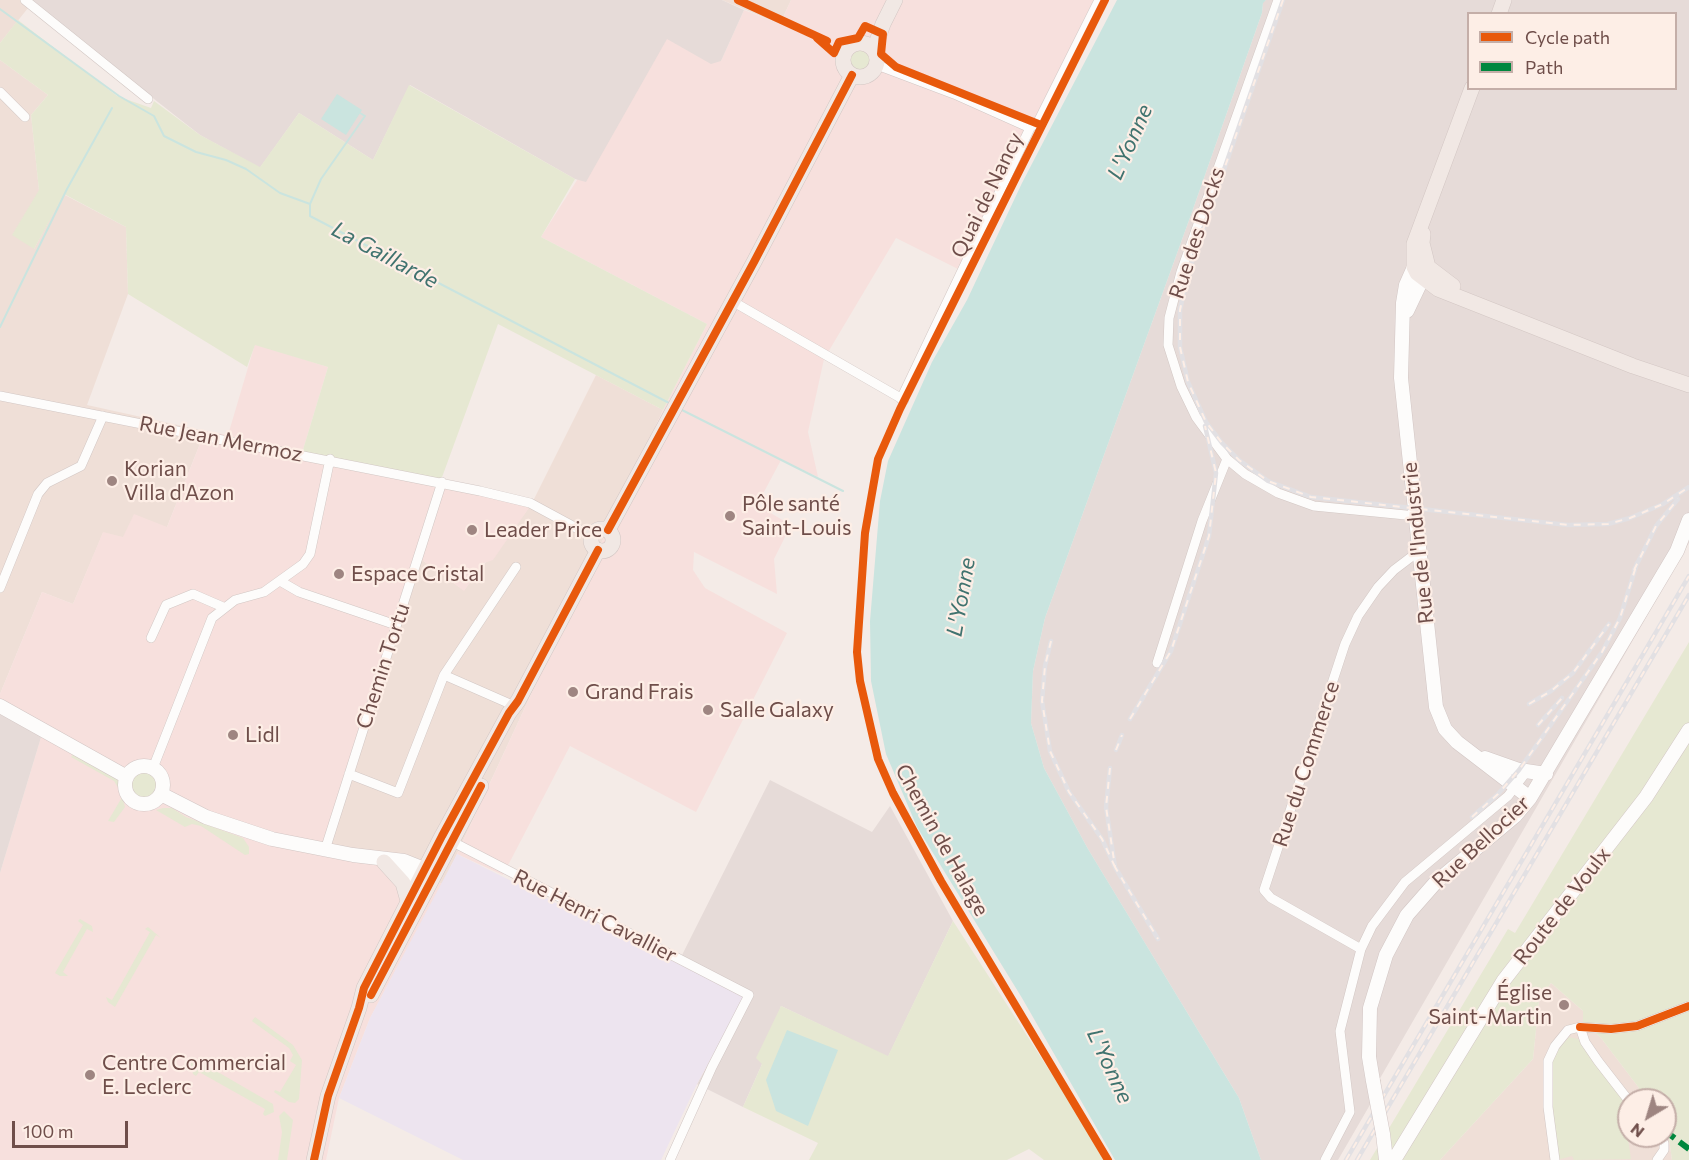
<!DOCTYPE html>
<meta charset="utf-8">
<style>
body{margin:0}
#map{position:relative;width:1689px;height:1160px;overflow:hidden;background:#f4ebe7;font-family:Commissioner,sans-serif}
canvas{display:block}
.legend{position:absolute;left:1467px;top:12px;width:210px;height:78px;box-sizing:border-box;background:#fdeee6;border:2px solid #c4aea8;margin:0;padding:8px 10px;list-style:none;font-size:18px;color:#6f4e4a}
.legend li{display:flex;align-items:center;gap:12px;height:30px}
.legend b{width:30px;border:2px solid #c4aea8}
.north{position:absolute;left:1617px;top:1088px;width:60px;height:60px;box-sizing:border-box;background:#fdeee6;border:2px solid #c4aea8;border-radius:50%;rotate:218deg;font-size:16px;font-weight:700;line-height:24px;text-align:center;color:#6f4e4a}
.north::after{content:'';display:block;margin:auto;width:21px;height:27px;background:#9e8581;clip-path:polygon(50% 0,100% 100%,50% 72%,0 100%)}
.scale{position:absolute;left:12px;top:1121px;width:116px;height:27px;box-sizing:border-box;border:3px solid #6f4e4a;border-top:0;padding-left:8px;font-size:18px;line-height:21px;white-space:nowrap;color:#6f4e4a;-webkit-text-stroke:4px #fdeee6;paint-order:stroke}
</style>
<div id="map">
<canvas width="1689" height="1160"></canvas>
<ul class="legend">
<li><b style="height:8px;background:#e8590c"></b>Cycle path</li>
<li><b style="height:8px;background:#00873e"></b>Path</li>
</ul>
<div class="north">N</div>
<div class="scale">100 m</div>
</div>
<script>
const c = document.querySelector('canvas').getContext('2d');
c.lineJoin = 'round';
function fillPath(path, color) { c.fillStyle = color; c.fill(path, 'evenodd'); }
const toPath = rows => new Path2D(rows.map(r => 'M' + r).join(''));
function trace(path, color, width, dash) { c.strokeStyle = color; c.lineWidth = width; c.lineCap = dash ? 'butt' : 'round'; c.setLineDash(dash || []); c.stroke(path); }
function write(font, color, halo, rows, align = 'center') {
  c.font = font + ' Commissioner,sans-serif'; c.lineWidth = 4.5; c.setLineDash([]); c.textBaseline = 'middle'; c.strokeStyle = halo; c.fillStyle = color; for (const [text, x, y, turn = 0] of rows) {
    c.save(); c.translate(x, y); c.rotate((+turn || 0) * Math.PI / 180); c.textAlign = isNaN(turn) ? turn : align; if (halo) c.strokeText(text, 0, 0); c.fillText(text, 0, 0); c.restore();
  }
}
fillPath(toPath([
 [0,0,28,0,32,3,0,43],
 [722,0,791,0,780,24],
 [0,60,48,95,31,115,39,190,34,249,63,194,126,227,128,294,87,405,205,431,167,527,123,538,103,533,73,604,42,592,0,694],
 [596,375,663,410,443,884,324,844,415,555,464,590,531,505],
 [1551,983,1583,1011,1583,1022,1601,1038,1639,1088,1634,1100,1629,1100,1629,1136,1665,1136,1665,1130,1669,1138,1672,1160,1440,1160,1533,1059,1539,1000]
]), '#efdfd7');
fillPath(toPath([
 [791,0,1096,0,958,269,896,238,824,359,808,432,818,477,781,460,757,505,791,525,774,559,777,594,694,552,693,570,705,588,787,633,696,812,570,746,503,875,457,854,663,410,707,324,541,237,667,38,721,61,744,10,780,24],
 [255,344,328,367,302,453,531,505,493,560,484,563,464,591,415,555,325,844,443,884,370,1018,339,1098,326,1160,0,1160,0,873,45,724,0,699,0,694,42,592,73,604,103,532,123,537,134,514,167,527,205,431,228,435]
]), '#f7e0dd');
fillPath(toPath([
 [28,0,722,0,744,10,721,61,711,64,667,39,586,182,575,179,410,85,373,160,299,113,260,168,200,135],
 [1266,0,1689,0,1689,543,1379,1080,1371,1103,1338,1160,1261,1160,1239,1098,1088,849,1044,768,1031,723,1033,671,1045,618,1192,212,1262,13,1263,2],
 [1468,14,1676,14,1676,88,1468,88],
 [0,699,45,724,0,873],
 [770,780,872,832,890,806,953,921,888,1057,781,1006,762,1064,743,1107,697,1084,744,997,678,963]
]), '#e6dbd8');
fillPath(toPath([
 [457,854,745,997,697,1084,661,1160,463,1160,339,1098,370,1018]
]), '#ede4ef');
fillPath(toPath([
 [18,20,117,96,151,108,154,101,200,135,260,167,299,113,373,160,409,85,575,179,541,237,707,324,663,410,498,324,441,480,302,453,328,367,255,345,247,367,128,294,126,227,64,194,34,249,12,235,39,190,31,115,48,95,0,60,0,43],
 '848 60a12 12 0 1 1 24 0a12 12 0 1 1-24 0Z',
 [1689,642,1689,1160,1672,1160,1669,1138,1665,1130,1665,1100,1633,1099,1639,1088,1601,1038,1583,1022,1583,1011,1551,983,1539,1000,1533,1059,1440,1160,1370,1160,1508,929,1515,933],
 [74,753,117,776,125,807,114,822,108,821,121,799,119,789,114,781,71,757],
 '131 785a13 13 0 1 1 26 0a13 13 0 1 1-26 0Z',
 [163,808,172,808,186,817,243,838,249,847,249,854,245,855,201,826,192,824,185,827,156,810],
 [80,919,92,926,93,932,87,929,63,972,68,976,60,976,55,973,83,925,78,921],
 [953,921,1091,1135,1103,1160,1044,1160,1029,1149,1007,1160,809,1160,818,1143,743,1107,762,1064,756,1058,781,1006,888,1056],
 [148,927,161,938,156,935,115,1007,108,1002,106,997,112,1000,120,986,150,932,145,929],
 [255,1017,293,1045,302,1060,299,1099,295,1103,289,1102,274,1092,275,1090,280,1092,296,1065,290,1061,293,1055,289,1048,252,1021],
 [1569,1037,1578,1039,1622,1098,1631,1159,1574,1160,1572,1156,1557,1160,1552,1128,1551,1063,1557,1049],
 [192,1057,273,1104,274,1112,265,1116,263,1114,265,1109,199,1072,196,1076,193,1074,189,1059],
 [284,1111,293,1120,287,1160,278,1160,282,1132,279,1116]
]), '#e6e8d2');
fillPath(toPath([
 [1117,0,1266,0,1263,3,1262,13,1192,212,1045,618,1033,671,1031,723,1044,768,1088,849,1239,1098,1261,1160,1115,1160,1022,998,917,827,886,754,871,681,870,621,880,501,888,461,932,362,967,300,1022,183],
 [337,94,362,110,346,135,321,119],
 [787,1030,838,1050,808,1126,776,1111,766,1080]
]), '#cae4df');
trace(toPath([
 [0,9,119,96,154,116,164,136,196,152,226,160,246,169,280,193,310,204,310,216,669,403],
 [310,204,321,179,365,116,360,113],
 [0,327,67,189,112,108],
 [682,410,843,491]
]), '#cae4df', 2);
const street = toPath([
 [25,0,148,99],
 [1278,0,1181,272,1169,318,1168,345,1181,386,1196,417,1227,459,1245,474,1278,493,1314,506,1416,516],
 [877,65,954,94,1030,128],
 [0,92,25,117],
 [732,301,904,400],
 [0,396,480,491,530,503,591,536],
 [901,399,1030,128,1039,120,1099,0],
 [280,581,299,592,396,625],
 [0,588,38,494,47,483,81,466,103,416],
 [151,638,166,605,193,594,223,607],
 [1157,663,1202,521,1227,459],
 [444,675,517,707],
 [153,768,212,618,235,600,264,592,303,564,310,554,330,459],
 [349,774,398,793,444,675,516,567],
 [449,840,749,995,712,1067,670,1160],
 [325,850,442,482],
 [1361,949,1271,898,1264,890,1345,644,1358,616,1378,587,1394,570,1419,551],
 [1580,1027,1585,1042,1598,1061,1629,1101],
 [1325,1160,1350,1112,1340,1031,1361,949,1372,926,1405,882,1508,796,1527,771],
 [1555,1160,1548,1107,1548,1061,1555,1046,1568,1030,1580,1027,1611,1029,1637,1026,1689,1006],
 [1657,1160,1664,1150,1664,1143,1659,1136]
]);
const secondary = toPath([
 [1414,267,1406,285,1403,303,1401,378,1436,707,1445,729,1457,742,1530,798],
 [1407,311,1427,269],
 [0,706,127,777],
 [1485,758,1519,770,1546,774],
 '125 785a19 19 0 1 1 38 0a19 19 0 1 1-38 0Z',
 [161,794,206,817,272,839,353,855,404,861,434,873],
 [386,863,428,883],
 [1373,1081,1369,1057,1370,1008,1386,955,1407,915,1436,882,1515,816,1530,798,1677,551,1689,520],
 [1383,1134,1386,1160],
 [1394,1160,1504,980,1646,797,1689,730]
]);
const primary = toPath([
 [1499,14,1504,0],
 '843 60a17 17 0 1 1 34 0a17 17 0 1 1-34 0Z',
 [874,50,883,24,895,0],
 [1472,88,1414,244,1414,267,1417,273,1438,289,1633,366,1689,385],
 [1423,234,1422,243,1428,267,1453,286],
 '591 540a11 11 0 1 1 22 0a11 11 0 1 1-22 0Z',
 [608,530,754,262,852,75],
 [384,862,403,883,408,901],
 [371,995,481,786],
 [314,1160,328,1096,359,1008,364,988,442,836,509,713,518,701,598,550]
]);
trace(street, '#d2c7c4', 10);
trace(secondary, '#d2c6c4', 15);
trace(primary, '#d3c7c4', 16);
trace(street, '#fdfcfb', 9);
trace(secondary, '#fdfcfb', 14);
trace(primary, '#f1e8e4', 15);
const rail = toPath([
 [1283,0,1188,273,1180,310,1180,347,1188,382,1206,422,1222,443,1239,460,1268,481,1311,497,1568,525,1608,524,1630,518,1663,504,1689,487],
 [1634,570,1656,526,1678,499],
 [1051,641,1045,666,1042,701,1050,751,1069,792,1102,839,1115,867],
 [1529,704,1551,691,1573,673,1609,624],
 [1130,719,1171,651,1209,536,1216,473,1205,426],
 [1538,725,1562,698],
 [1116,750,1122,735],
 [1110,768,1106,807,1115,867,1158,939],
 [1472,817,1498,794,1519,770,1602,652,1620,618,1637,563],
 [1346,1160,1689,576],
 [1357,1160,1689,595]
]);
trace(rail, '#e2e0e3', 4.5);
trace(rail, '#fdeee6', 2, [7]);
const secondaryBridge = toPath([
 [1373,1081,1383,1134]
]);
trace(secondaryBridge, '#d2c6c4', 15, []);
trace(secondaryBridge, '#fdfcfb', 14);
trace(toPath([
 [1628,1099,1629,1100],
 [1665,1131,1689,1149]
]), '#00873e', 6, [12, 6]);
trace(toPath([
 [738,0,827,41],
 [1105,0,900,409,878,459,865,533,857,652,860,681,878,759,893,793,941,881,1108,1160],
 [817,38,834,53,839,42,858,38,865,26,883,34,881,54,896,67,1041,125],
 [608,530,754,262,852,75],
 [371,995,481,786],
 [1580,1027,1611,1029,1637,1026,1689,1006],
 [314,1160,328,1096,359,1008,364,988,442,836,509,713,518,701,598,550]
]), '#e8590c', 8);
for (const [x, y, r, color] of [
 [112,481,6,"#9e8581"],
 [730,516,6,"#9e8581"],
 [472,530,6,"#9e8581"],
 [339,574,6,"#9e8581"],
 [573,692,6,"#9e8581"],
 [708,710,6,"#9e8581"],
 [233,735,6,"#9e8581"],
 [1564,1005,6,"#9e8581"],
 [90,1075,6,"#9e8581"]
]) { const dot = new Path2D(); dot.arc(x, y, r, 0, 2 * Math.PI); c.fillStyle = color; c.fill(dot); trace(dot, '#fdeee6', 2); }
write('21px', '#6f4e4a', '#fdeee6', [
 ["Quai de Nancy",987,195,-64],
 ["Rue des Docks",1197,233,-72],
 ["Rue Jean Mermoz",221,439,11],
 ["Rue de l'Industrie",1418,543,-96],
 ["Chemin Tortu",383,666,-72],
 ["Rue du Commerce",1306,764,-72],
 ["Chemin de Halage",942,840,61],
 ["Rue Bellocier",1481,842,-43],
 ["Route de Voulx",1562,906,-52],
 ["Rue Henri Cavallier",595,916,27]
]);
write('21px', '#6f4e4a', '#fdeee6', [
 ["Korian",124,469],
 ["Villa d'Azon",124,493],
 ["Pôle santé",742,504],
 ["Saint-Louis",742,528],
 ["Leader Price",484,530],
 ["Espace Cristal",351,574],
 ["Grand Frais",585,692],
 ["Salle Galaxy",720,710],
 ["Lidl",245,735],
 ["Église",1552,993,"right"],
 ["Saint-Martin",1552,1017,"right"],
 ["Centre Commercial",102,1063],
 ["E. Leclerc",102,1087]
], 'left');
write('italic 22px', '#40736f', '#fdeee6', [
 ["L'Yonne",1130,142,-66],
 ["La Gaillarde",385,255,28],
 ["L'Yonne",961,597,-80],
 ["L'Yonne",1110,1066,65]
]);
</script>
